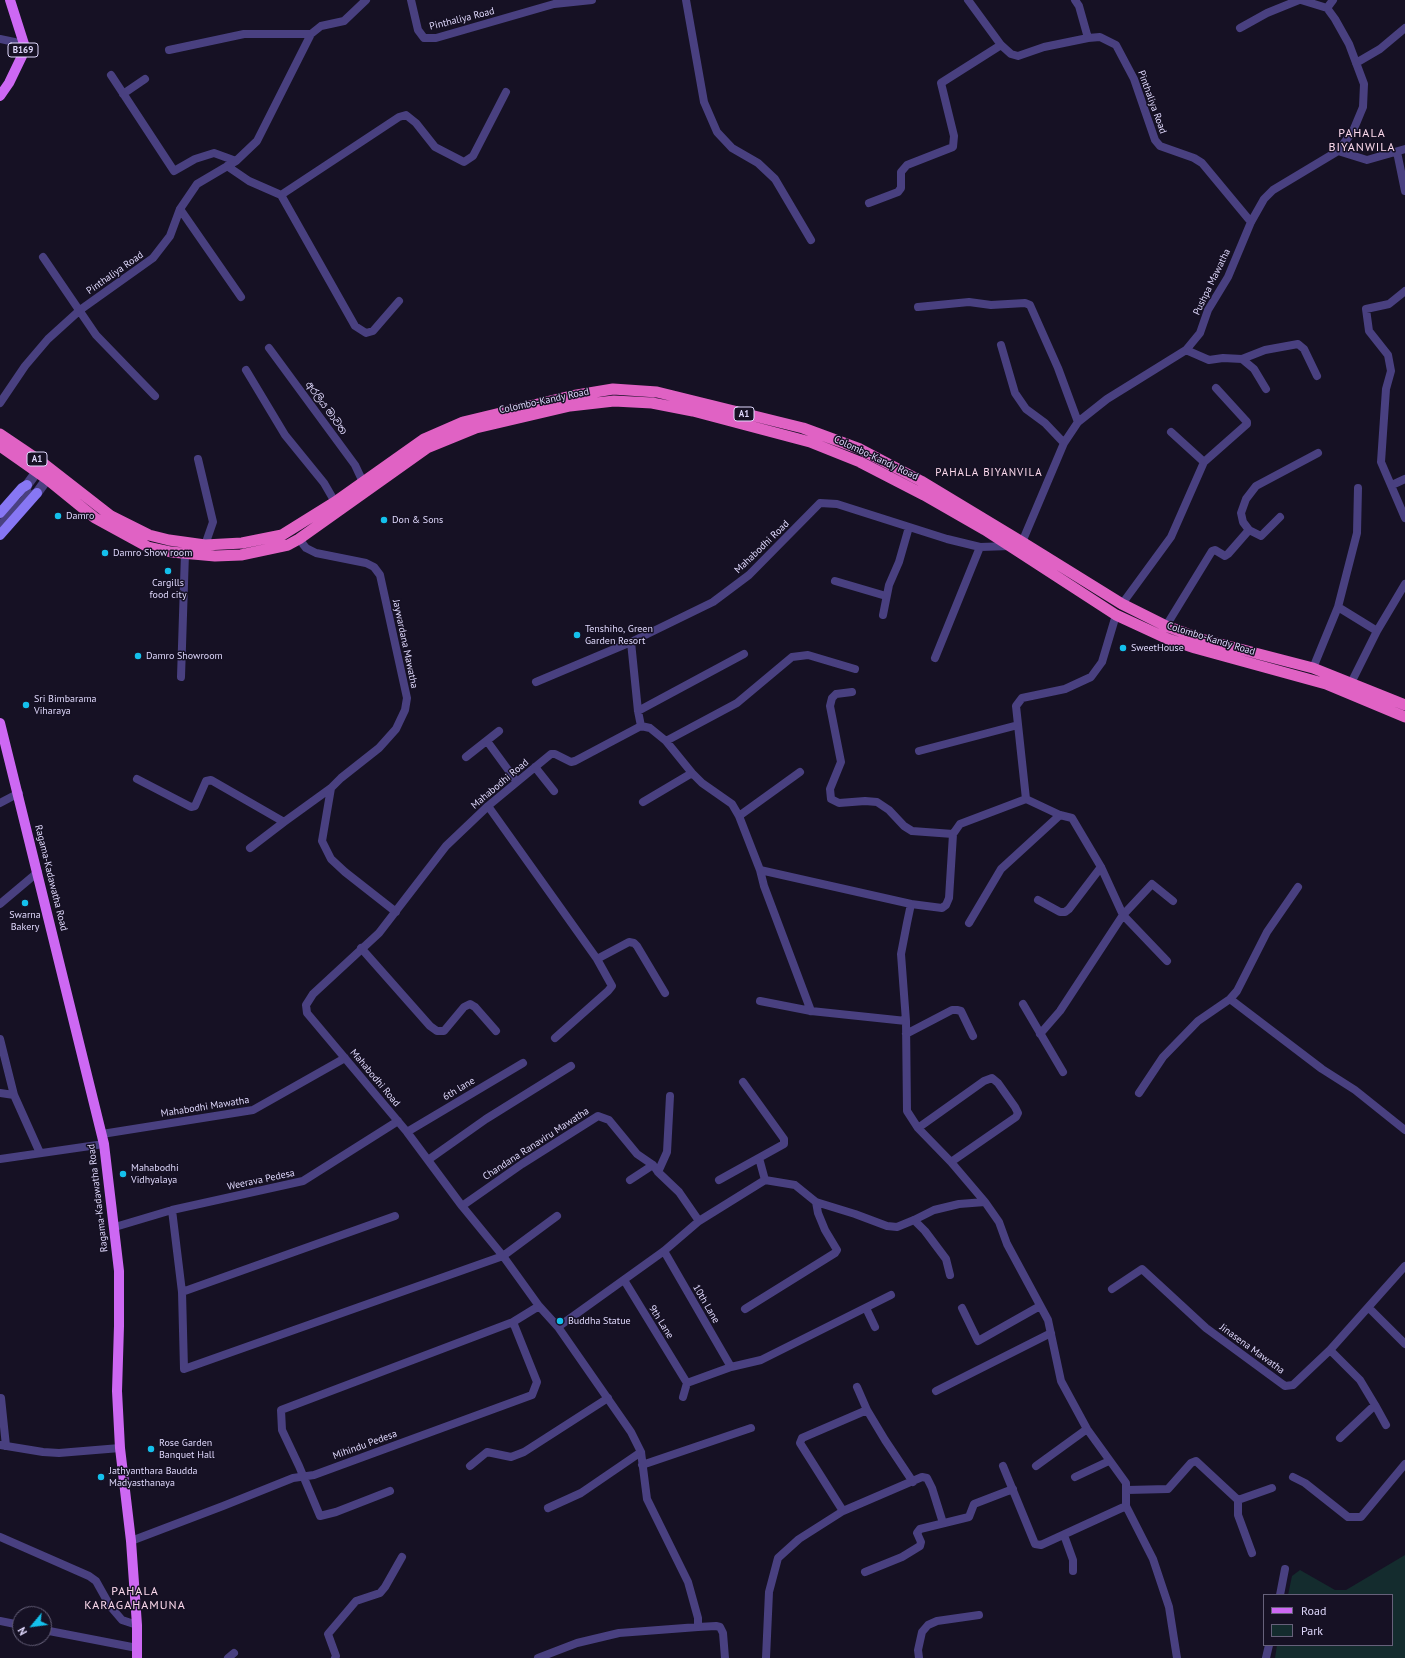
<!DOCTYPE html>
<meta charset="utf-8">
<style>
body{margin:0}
#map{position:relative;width:1405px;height:1658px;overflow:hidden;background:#161124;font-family:"PT Sans",sans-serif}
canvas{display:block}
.legend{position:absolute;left:1263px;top:1594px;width:130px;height:52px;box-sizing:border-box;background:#161124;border:1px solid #66617a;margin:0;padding:5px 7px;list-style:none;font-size:12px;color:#dfd8fc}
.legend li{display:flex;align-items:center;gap:8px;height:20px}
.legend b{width:20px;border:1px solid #66617a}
.north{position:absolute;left:12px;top:1606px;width:40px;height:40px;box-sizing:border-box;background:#161124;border:1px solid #66617a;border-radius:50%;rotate:241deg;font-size:11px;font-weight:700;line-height:16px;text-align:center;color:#dfd8fc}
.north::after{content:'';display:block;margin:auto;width:14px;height:18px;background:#14c0ec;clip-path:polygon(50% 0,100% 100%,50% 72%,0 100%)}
</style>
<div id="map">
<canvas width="1405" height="1658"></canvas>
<ul class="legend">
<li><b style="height:5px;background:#cd68f3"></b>Road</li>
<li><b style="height:11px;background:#142c2e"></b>Park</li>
</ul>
<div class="north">N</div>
</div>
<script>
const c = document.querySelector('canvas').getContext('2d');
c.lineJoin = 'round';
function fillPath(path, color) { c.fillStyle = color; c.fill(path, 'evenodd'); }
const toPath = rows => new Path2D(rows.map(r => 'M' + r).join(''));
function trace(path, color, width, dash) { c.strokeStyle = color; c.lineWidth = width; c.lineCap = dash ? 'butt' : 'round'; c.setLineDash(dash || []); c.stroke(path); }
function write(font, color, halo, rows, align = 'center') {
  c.font = font + ' "PT Sans","Noto Sans Sinhala",sans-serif'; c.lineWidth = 3; c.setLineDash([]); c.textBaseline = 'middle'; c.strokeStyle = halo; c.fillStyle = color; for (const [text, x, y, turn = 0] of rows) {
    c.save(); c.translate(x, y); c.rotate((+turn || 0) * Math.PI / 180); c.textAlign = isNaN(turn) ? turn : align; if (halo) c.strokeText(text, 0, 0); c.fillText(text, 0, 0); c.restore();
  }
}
fillPath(toPath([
 [1405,1555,1405,1658,1275,1658,1277,1645,1392,1645,1392,1595,1288,1595,1292,1576,1300,1570,1335,1590,1346,1590]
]), '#142c2e');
trace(toPath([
 [411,0,418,30,424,38,436,38,554,4,592,0],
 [686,0,704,102,717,132,732,148,758,163,775,179,811,240],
 [968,0,1001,45,1011,54,1018,56,1044,47,1088,38,1100,37,1116,45,1134,79,1155,140,1160,146,1194,158,1202,163,1251,222],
 [1075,0,1079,6,1088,38],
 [1301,0,1327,8],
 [1327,8,1333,0],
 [1240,28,1267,13,1299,0],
 [0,39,24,44],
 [169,50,244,34,311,34],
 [1356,63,1380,49,1405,28],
 [111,75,174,171,195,159,214,153,236,161],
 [123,94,145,79],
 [1338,151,1367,160,1405,149],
 [1397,152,1405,191],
 [227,166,249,181,281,195,399,117,406,115,416,123,435,147,464,162,473,156,506,92],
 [281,195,355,326,366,333,373,331,399,301],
 [869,203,898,192,901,188,901,172,907,165,953,147,954,136,941,83,1001,45],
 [180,209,241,297],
 [43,257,96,335,155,396],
 [1405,291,1389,304,1366,309,1369,331,1388,355,1391,371,1386,389,1381,462,1405,518],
 [918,307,969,302,991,305,1025,303,1030,305,1058,368,1078,422],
 [1001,345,1015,393,1026,409,1045,423,1064,443],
 [269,348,355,465,363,482],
 [1186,350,1209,360,1223,358,1242,359,1254,369,1266,389],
 [1242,359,1265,350,1298,344,1304,349,1317,376],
 [246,370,285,435,324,483,335,502],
 [0,403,25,366,48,339,80,310,153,258,170,236,180,209,197,184,236,161,257,141,311,34,321,26,344,21,366,0],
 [1171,432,1204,462],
 [198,459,213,522,205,545],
 [1392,485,1405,479],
 [1358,488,1357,533,1338,607,1377,631],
 [1280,517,1261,536,1249,530,1243,522,1241,513,1246,499,1256,486,1318,453],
 [299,539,306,548,316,553,366,563,374,567,380,575,407,698,405,710,396,729,379,748,341,778,331,788,322,841,331,859,345,872,396,912],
 [1020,547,1064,443,1078,422,1107,399,1186,350,1200,333,1208,310,1228,277,1251,222,1264,199,1273,190,1338,151,1353,131,1363,107,1364,84,1349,44,1335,19,1327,8],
 [835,581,886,596],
 [1122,604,1171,537,1204,462,1247,424,1247,422,1216,388],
 [883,615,889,585,899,562,909,527],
 [1166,626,1212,551,1215,550,1225,556,1228,554,1249,530],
 [935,658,980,547],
 [1313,668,1338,607],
 [181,677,185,553],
 [536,682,631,642],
 [1349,687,1377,631,1405,584],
 [852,692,836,694,832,698,830,706,841,762,830,789,831,799,839,803,865,801,877,802,889,810,904,826,912,831,953,834],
 [638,711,744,654],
 [641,726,650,728,666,741,737,703,792,657,808,655,855,669],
 [487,741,517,782],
 [666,741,692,773,702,783,732,804,739,816],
 [919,751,1018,725],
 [466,757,499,731],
 [535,767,554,791],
 [137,779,191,807,195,806,206,781,211,780,284,822,331,788],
 [1026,799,1060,815,1072,818,1101,867,1123,915,1060,1011,1040,1034],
 [643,802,692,773],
 [0,803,19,793],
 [488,806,597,959],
 [250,848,284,822],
 [760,870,739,816,800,772],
 [1038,900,1060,912,1065,912,1069,909,1101,867],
 [0,904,38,872],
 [969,923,1001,869,1060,815],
 [361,948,430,1026,437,1031,444,1031,464,1007,470,1004,475,1007,496,1031],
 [1167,961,1123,915,1152,884,1173,901],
 [1230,999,1322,1069,1355,1090,1405,1130],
 [760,1001,811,1011,906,1021],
 [1023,1004,1063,1072],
 [811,1011,764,886,760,870,911,904],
 [906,1034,952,1010,957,1010,961,1011,973,1036],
 [555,1038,608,991,612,986,597,959,629,942,634,943,637,946,665,993],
 [0,1039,14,1095,40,1153],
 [0,1093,14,1095],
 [1139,1093,1163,1057,1198,1021,1230,999,1237,991,1267,932,1298,887],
 [918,1128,984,1081,992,1078,998,1083,1015,1107,1018,1113,1016,1117,951,1162],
 [407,1132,523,1063],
 [102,1134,253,1110,345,1058],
 [759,1158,765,1180],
 [0,1159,104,1144],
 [428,1160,486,1119,571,1066],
 [658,1172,667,1152,670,1096],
 [630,1180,653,1165],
 [719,1180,784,1144,784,1139,743,1082],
 [985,1202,951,1162,918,1128,907,1111,906,1021,901,954,907,923,911,904,942,908,946,905,949,898,953,834,960,824,1026,799,1016,706,1022,698,1065,689,1091,677,1102,662,1116,615],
 [462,1206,522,1164,598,1116,609,1120,637,1154,653,1165,658,1172,679,1192,699,1221],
 [172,1210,182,1292,184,1369,503,1256,557,1216],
 [914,1220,925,1231,946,1259,950,1275],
 [115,1227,172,1210,303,1181,398,1121],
 [664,1251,731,1367],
 [624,1280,687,1383,731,1367,761,1360,891,1295],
 [1112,1289,1142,1269,1206,1328,1285,1386,1293,1385,1330,1350,1405,1266],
 [182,1292,395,1216],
 [539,1306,503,1256,462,1206,407,1132,307,1013,306,1005,313,994,379,933,446,846,488,806,517,782,551,754,555,754,571,762,575,761,641,726,638,711,631,642,713,602,749,575,820,503,837,504,947,539,980,547,1010,546],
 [866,1308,875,1327],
 [962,1308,978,1341,1040,1306],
 [1369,1308,1405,1344],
 [745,1309,835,1253,837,1250,825,1230,818,1213,816,1202],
 [1330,1350,1360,1380,1375,1405,1386,1425],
 [857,1387,867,1410,885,1440,913,1482],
 [936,1391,1051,1333],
 [683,1397,687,1383],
 [0,1398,1,1398,6,1446],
 [1340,1438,1375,1405],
 [0,1445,43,1452,59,1453,120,1448],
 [642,1465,751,1428],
 [470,1466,487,1452,511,1457,524,1452,608,1398],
 [1003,1466,1035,1544,1041,1545,1126,1506],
 [1036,1466,1087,1429],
 [1075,1477,1109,1461],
 [1293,1477,1305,1483,1348,1517,1361,1517,1405,1464],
 [1127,1490,1168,1489,1191,1463,1196,1461,1238,1500,1238,1515,1252,1553],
 [390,1491,336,1512,320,1516,299,1466,282,1430,281,1410,513,1322,539,1306,558,1327,664,1251,699,1221,765,1180,795,1185,816,1202,855,1214,887,1226,897,1227,914,1220,934,1210,959,1204,985,1202,999,1222,1007,1244,1048,1320,1061,1381,1087,1429,1126,1483,1126,1506,1153,1559,1169,1607,1177,1658],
 [1238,1500,1272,1488],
 [548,1508,581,1493,641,1452],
 [843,1511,800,1443,802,1438,867,1410],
 [1064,1535,1073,1560,1073,1571],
 [0,1537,89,1576,96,1581,110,1606,122,1620,137,1625],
 [131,1541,223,1506,293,1478,314,1475,532,1395,537,1382,513,1322],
 [865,1572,902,1557,920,1546,921,1542,917,1533,920,1529,969,1517,974,1504,1013,1489],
 [1280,1595,1285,1569],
 [0,1621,20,1625],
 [698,1627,716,1626,720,1627,723,1633,725,1658],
 [44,1630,137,1648],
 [228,1658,234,1653],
 [335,1658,336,1656,328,1634,356,1601,380,1593,385,1587,402,1557],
 [538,1658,577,1643,619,1633,698,1627,698,1618,688,1582,647,1499,641,1452,631,1432,558,1327],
 [766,1658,769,1592,778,1558,799,1539,843,1511,922,1477,927,1478,932,1488,943,1523],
 [919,1658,918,1650,922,1632,928,1625,937,1621,979,1615],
 [1266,1658,1269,1645]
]), '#494080', 8);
trace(toPath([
 [25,493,27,485,41,466],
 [0,526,26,499,37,493,52,472]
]), '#494080', 10);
trace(toPath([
 [0,513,22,488,27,485],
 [0,535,37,493]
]), '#8777f4', 10);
trace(toPath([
 [0,96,9,83,22,56,24,44,10,0],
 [0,723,104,1144,119,1271,119,1326,117,1391,120,1448,131,1541,137,1625,137,1658]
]), '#cd68f3', 10);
trace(toPath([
 [0,434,43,463,111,516,149,535,169,540,205,545,242,543,282,535,335,502,424,439,463,422,571,396,613,389,657,392,803,428,860,449,921,481,1022,542,1122,604,1166,626,1201,639,1313,668,1405,705],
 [0,446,47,479,95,518,148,547,171,552,215,556,241,555,288,545,299,539,427,448,476,428,570,406,614,401,652,403,693,411,810,442,860,462,924,495,985,530,1116,615,1168,639,1195,648,1326,684,1405,717]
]), '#e062c4', 11);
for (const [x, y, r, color] of [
 [58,516,4,"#14c0ec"],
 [384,520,4,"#14c0ec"],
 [105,553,4,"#14c0ec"],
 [168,571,4,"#14c0ec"],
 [577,635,4,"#14c0ec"],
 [1123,648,4,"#14c0ec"],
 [138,656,4,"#14c0ec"],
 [26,705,4,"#14c0ec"],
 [25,903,4,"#14c0ec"],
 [123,1174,4,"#14c0ec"],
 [560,1321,4,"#14c0ec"],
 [151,1449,4,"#14c0ec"],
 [101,1477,4,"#14c0ec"]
]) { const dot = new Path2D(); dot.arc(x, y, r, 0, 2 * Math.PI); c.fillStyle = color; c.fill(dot); trace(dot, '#161124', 1.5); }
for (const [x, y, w] of [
 [23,50,30],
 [744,414,20],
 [37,459,20]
]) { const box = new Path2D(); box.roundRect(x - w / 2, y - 7, w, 14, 3); c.fillStyle = '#161124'; c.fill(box); trace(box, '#dfd8fc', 1); }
write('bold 9px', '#dfd8fc', null, [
 ["B169",23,50],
 ["A1",744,414],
 ["A1",37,459]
]);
write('10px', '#dfd8fc', '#161124', [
 ["Pinthaliya Road",462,19,-14],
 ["Pinthaliya Road",1152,102,70],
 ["Pinthaliya Road",115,273,-35],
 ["Pushpa Mawatha",1212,282,-64],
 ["Colombo-Kandy Road",544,401,-12],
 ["අරලිය මාවත",326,408,54],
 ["Colombo-Kandy Road",876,458,25],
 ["Mahabodhi Road",762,547,-44],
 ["Colombo-Kandy Road",1211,639,17],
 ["Jaywardana Mawatha",405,644,78],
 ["Mahabodhi Road",500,784,-40],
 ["Ragama-Kadawatha Road",51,878,76],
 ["Mahabodhi Road",375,1078,50],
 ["6th lane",459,1089,-31],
 ["Mahabodhi Mawatha",205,1107,-9],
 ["Chandana Ranaviru Mawatha",536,1144,-33],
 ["Weerava Pedesa",261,1180,-12],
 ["Ragama-Kadawatha Road",98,1198,-97],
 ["10th Lane",706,1304,60],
 ["9th Lane",661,1322,58],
 ["Jinasena Mawatha",1252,1349,36],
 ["Mihindu Pedesa",365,1445,-20]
]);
write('10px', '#dfd8fc', '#161124', [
 ["Damro",66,516],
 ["Don & Sons",392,520],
 ["Damro Show room",113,553],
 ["Cargills",168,583,"center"],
 ["food city",168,595,"center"],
 ["Tenshiho, Green",585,629],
 ["Garden Resort",585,641],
 ["SweetHouse",1131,648],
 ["Damro Showroom",146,656],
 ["Sri Bimbarama",34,699],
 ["Viharaya",34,711],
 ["Swarna",25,915,"center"],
 ["Bakery",25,927,"center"],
 ["Mahabodhi",131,1168],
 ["Vidhyalaya",131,1180],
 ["Buddha Statue",568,1321],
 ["Rose Garden",159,1443],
 ["Banquet Hall",159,1455],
 ["Jathyanthara Baudda",109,1471],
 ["Madyasthanaya",109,1483]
], 'left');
c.letterSpacing = '1px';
write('11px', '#fcd9ec', '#161124', [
 ["PAHALA BIYANVILA",989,473]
]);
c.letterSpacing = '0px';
c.letterSpacing = '1px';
write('12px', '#fcd9ec', '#161124', [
 ["PAHALA",1362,134],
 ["BIYANWILA",1362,148],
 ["PAHALA",135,1592],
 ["KARAGAHAMUNA",135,1606]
]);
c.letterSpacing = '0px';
</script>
